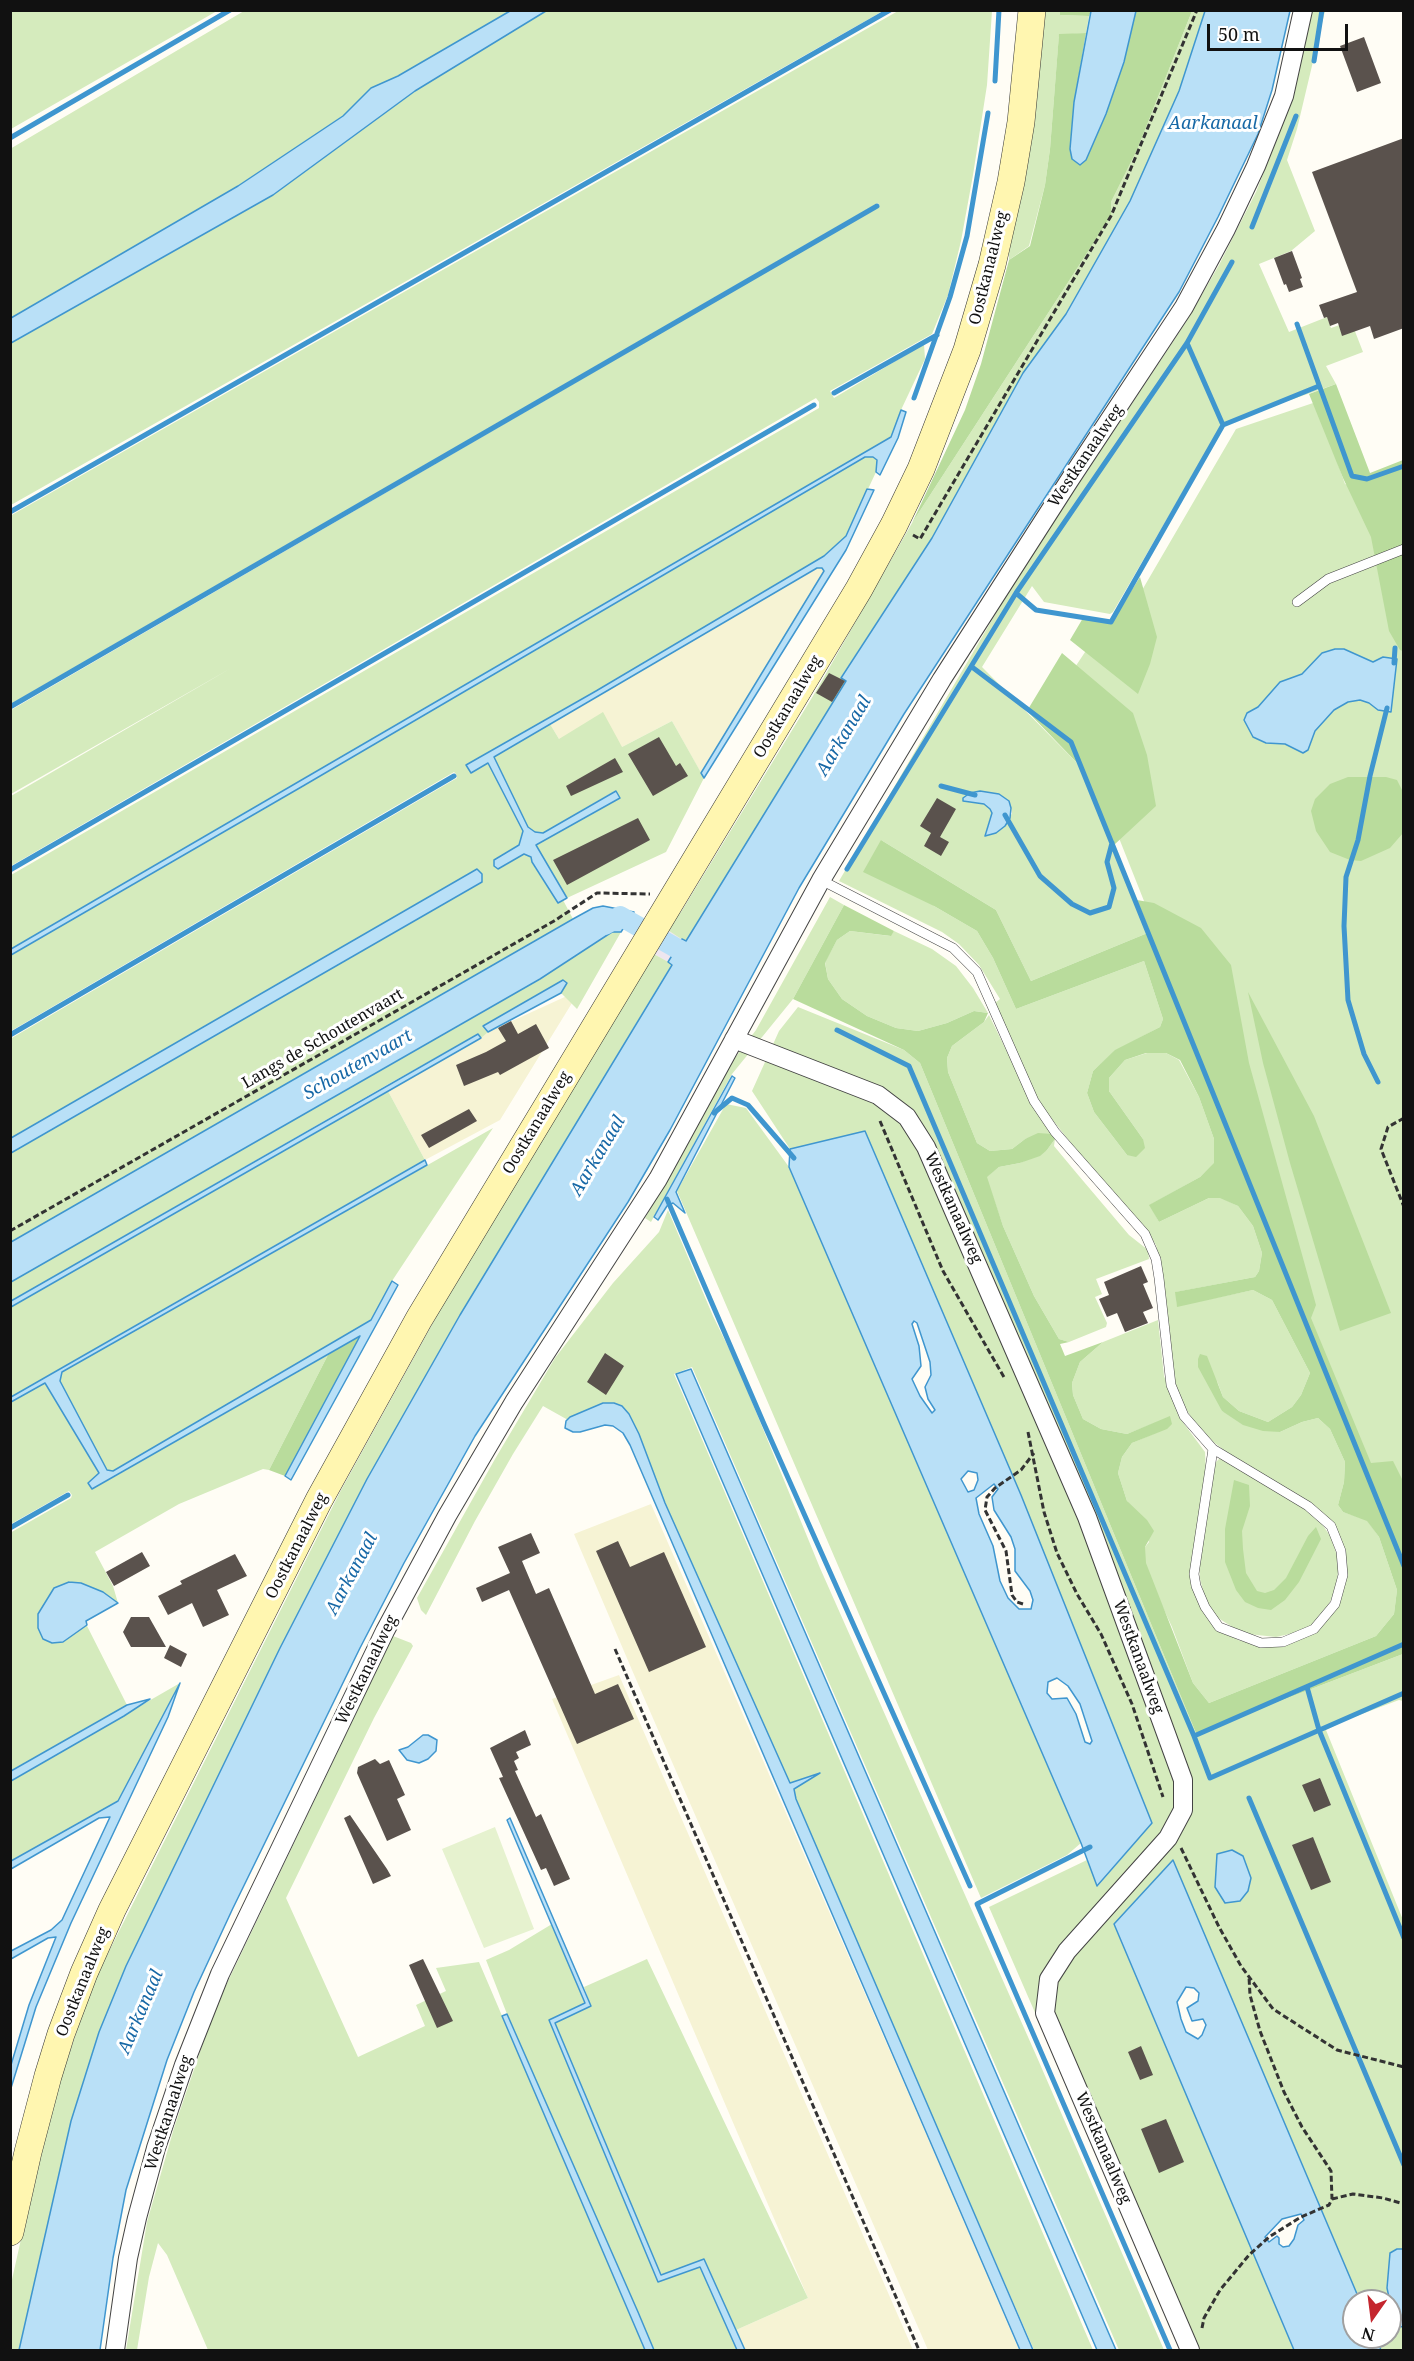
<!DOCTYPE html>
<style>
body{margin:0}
#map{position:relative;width:1414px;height:2361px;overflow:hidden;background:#fffdf5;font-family:"Noto Serif",serif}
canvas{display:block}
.frame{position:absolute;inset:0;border:12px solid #111;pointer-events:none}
.north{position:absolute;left:1342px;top:2289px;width:60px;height:60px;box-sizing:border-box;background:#fff;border:2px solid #a0a0a0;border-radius:50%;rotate:194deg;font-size:16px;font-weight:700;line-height:24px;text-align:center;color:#111}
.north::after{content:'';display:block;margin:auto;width:21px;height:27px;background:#c4262e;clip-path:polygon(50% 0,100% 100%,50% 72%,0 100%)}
.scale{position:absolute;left:1207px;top:24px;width:141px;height:27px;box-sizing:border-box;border:3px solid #111;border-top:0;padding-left:8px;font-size:18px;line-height:21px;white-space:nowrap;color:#111;-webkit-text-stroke:4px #fff;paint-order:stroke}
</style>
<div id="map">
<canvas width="1414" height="2361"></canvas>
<div class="frame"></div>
<div class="north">N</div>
<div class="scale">50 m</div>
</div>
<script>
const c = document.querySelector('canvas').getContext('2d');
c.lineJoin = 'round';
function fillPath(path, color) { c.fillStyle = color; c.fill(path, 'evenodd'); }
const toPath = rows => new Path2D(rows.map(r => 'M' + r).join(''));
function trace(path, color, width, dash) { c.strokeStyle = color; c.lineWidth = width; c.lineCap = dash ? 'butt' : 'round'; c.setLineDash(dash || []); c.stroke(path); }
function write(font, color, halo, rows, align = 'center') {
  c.font = font + ' "Noto Serif",serif'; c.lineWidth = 6; c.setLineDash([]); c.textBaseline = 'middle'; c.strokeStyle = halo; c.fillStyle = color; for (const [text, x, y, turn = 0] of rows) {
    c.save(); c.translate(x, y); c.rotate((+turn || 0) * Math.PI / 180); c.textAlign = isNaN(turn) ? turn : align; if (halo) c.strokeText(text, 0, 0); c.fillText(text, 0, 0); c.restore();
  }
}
fillPath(toPath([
 [666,929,682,939,668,962,652,953]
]), '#eee6ef');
fillPath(toPath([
 [817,568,822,568,824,571,701,773,672,721,622,747,559,739,550,724],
 [580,990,500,1120,425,1160,388,1091,488,1032],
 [651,1504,910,2097,1019,2350,928,2350,632,1670,574,1534],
 [619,1675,913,2350,745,2350,736,2330,808,2298,552,1699]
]), '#f6f3d4');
fillPath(toPath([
 [11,10,217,10,217,11,11,129],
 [244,11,510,11,398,76,371,88,343,116,238,186,11,318,10,149],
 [546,11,883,11,11,505,10,343,273,195,415,91],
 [898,11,992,11,987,85,973,175,961,241,948,295,932,334,830,391,834,398,924,344,925,359,901,410,891,437,11,949,11,875,819,408,819,402,816,398,11,866,11,796,233,667,11,794,11,710,880,206,878,203,11,704,10,516],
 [1043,11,1060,11,1060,15,1089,16,1086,33,1059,35,1050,149,1045,185,1029,246,1009,260,1009,244],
 [1192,11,1205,11,1179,91,1130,201,1066,314,1023,373,932,538,841,677,846,681,686,942,666,929,681,912,816,691,912,523,1111,216,1111,202,1137,150],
 [1311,11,1325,11,1297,129,1287,160,1315,231,1291,251,1259,264,1289,332,1327,317,1331,328,1351,321,1363,352,1326,366,1336,384,1222,424,1113,612,1110,614,1044,602,1032,586,982,667,1081,767,1150,932,1031,981,996,910,881,840,934,906,977,931,993,958,1016,1009,1144,961,1163,1019,1160,1027,1115,1051,1093,1071,1087,1093,1094,1112,1127,1155,1143,1139,1109,1091,1109,1078,1125,1060,1147,1053,1166,1053,1179,1060,1199,1097,1214,1139,1214,1164,1200,1177,1150,1205,1159,1222,1209,1198,1220,1197,1238,1206,1253,1226,1262,1253,1259,1271,1255,1277,1176,1292,1177,1306,1253,1290,1272,1300,1310,1373,1301,1395,1292,1407,1268,1422,1239,1411,1223,1397,1217,1381,1222,1411,1280,1432,1302,1422,1318,1418,1330,1429,1345,1462,1344,1482,1338,1505,1343,1512,1367,1520,1379,1537,1397,1590,1394,1614,1376,1636,1209,1703,1193,1683,1172,1627,1152,1584,1145,1563,1145,1547,1149,1542,1127,1501,1118,1473,1122,1457,1132,1443,1167,1428,1170,1417,1127,1434,1101,1429,1083,1419,1073,1395,1072,1383,1080,1362,1103,1342,1158,1320,1164,1376,1179,1417,1205,1452,1206,1473,1191,1568,1215,1626,1238,1640,1254,1644,1302,1638,1339,1603,1338,1535,1284,1487,1225,1451,1198,1430,1179,1396,1170,1366,1160,1262,1156,1245,1144,1226,1086,1162,1040,1104,995,1003,1000,999,979,965,959,944,942,932,839,881,1016,579,1186,322,1219,265,1256,192,1277,139,1297,72],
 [980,791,999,794,1009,801,1011,808,1012,814,985,835,992,812,990,809,984,804,969,802],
 [1316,402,1345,484,1366,490,1403,476,1403,1553,1086,755,1044,714,1097,634,1120,628,1236,429],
 [865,457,873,457,877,460,876,472,846,536,824,556,596,691,467,765,472,772,488,763,523,831,519,845,494,860,498,869,524,854,532,857,532,863,558,903,563,900,573,919,11,1242,11,1153,482,882,482,874,477,869,11,1138,10,1039,457,778,456,774,454,772,11,1031,11,955,303,786],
 [603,712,622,747,672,721,704,778,666,852,567,898,536,845,620,798,615,791,543,833,535,832,528,827,494,757,550,724,559,739],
 [830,897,844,905,793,999,732,1074,651,1222,645,1218,725,1071,756,1030],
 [850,931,890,936,894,931,932,949,956,966,973,988,988,1013,974,1011,947,1023,918,1031,896,1028,867,1016,842,999,828,979,825,962,837,940],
 [612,932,621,932,577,1009,561,993,567,983,485,1029,488,1032,481,1038,478,1034,385,1086,11,1301,10,1282,540,979],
 [652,953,672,964,460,1315,367,1479,280,1648,126,1966,99,2032,71,2121,19,2350,11,2350,11,2284,36,2172,57,2090,93,1983,340,1492,451,1290],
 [798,1007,904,1050,920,1063,1196,1733,1403,1654,1403,1701,1399,1700,1346,1720,1326,1730,1403,1920,1403,2350,1381,2350,1375,2337,1390,2337,1390,2301,1360,2301,1227,1987,1114,1924,1294,2350,1182,2350,989,1907,1087,1860,1098,1886,1152,1823,865,1131,790,1149,752,1091,779,1031],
 [989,1015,1036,1111,1052,1134,1025,1139,1012,1149,990,1151,977,1143,948,1072,947,1058,952,1046,984,1022],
 [388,1091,425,1160,11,1397,10,1307],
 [726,1104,746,1108,789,1167,1081,1843,1067,1855,981,1898,677,1191],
 [493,1128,392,1281,371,1320,113,1471,107,1470,60,1381,62,1372],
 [1055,1139,1054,1146,1079,1176,1129,1235,1148,1250,1149,1259,1096,1279,1102,1294,1095,1297,1107,1323,1106,1327,1069,1342,1059,1339,1034,1296,1003,1226,986,1177,999,1167,1020,1163,1047,1150],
 [668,1210,713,1316,736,1363,820,1568,1036,2055,1164,2350,1119,2350,692,1367,674,1374,1093,2350,1034,2350,665,1503,639,1434,603,1403,568,1420,543,1406,513,1454,475,1521,426,1615,421,1610,417,1598,495,1459,555,1358,613,1283,659,1232],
 [330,1351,269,1470,263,1469,179,1504,95,1552,113,1586,118,1603,85,1622,127,1705,11,1771,10,1533,71,1498,72,1495,69,1491,11,1524,11,1402,45,1383,99,1473,114,1477],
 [1219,1459,1224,1459,1317,1517,1331,1537,1339,1562,1337,1581,1332,1598,1324,1613,1311,1626,1294,1633,1276,1637,1248,1634,1237,1630,1215,1616,1205,1598,1200,1579,1199,1558,1215,1466,1216,1462],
 [393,1636,411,1643,413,1646,374,1718,286,1898,358,2057,425,2026,416,2005,446,1991,436,1968,479,1962,645,2350,208,2350,167,2255,158,2243,149,2277,137,2350,126,2350,147,2222,174,2128,202,2046,219,2000],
 [180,1683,118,1801,11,1861,10,1781],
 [552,1924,585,2004,549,2020,658,2282,700,2267,737,2350,654,2350,507,2014,486,1960,509,1950],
 [647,1959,808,2298,736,2330,704,2259,661,2276,555,2023,591,2006,584,1987]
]), '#d5ebbd');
fillPath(toPath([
 [1060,11,1091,11,1089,16,1060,15],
 [1136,11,1192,11,1137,150,1111,202,1111,216,912,523,965,410,981,364,1009,260,1030,246,1045,185,1050,149,1059,34,1086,33,1074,102,1070,149,1072,159,1086,160,1106,114,1124,62],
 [1336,384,1370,473,1403,460,1403,651,1400,650,1389,631,1371,537,1343,478,1309,394],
 [1140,577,1157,637,1150,664,1138,694,1070,640,1083,618,1111,623],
 [1062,653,1133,713,1147,755,1156,806,1114,845,1081,767,1027,711],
 [1348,777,1386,777,1397,780,1403,792,1403,833,1390,848,1361,861,1350,860,1330,852,1316,831,1311,811,1315,799,1330,784],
 [881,840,996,910,1031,981,1150,932,1137,900,1154,903,1201,928,1231,965,1249,1063,1316,1305,1311,1318,1371,1463,1393,1461,1403,1481,1403,1654,1196,1733,920,1063,904,1050,793,999,844,905,894,931,891,936,850,931,837,940,825,963,828,979,842,999,867,1016,896,1028,918,1031,947,1023,974,1011,988,1013,984,1022,952,1046,947,1058,948,1072,977,1143,990,1151,1012,1149,1025,1139,1038,1133,1052,1134,1055,1139,1047,1150,1040,1156,1020,1163,999,1167,987,1177,1003,1226,1034,1296,1059,1339,1069,1342,1060,1344,1065,1356,1103,1342,1080,1362,1072,1383,1073,1395,1083,1419,1101,1429,1127,1434,1170,1416,1172,1424,1167,1429,1132,1443,1122,1457,1118,1473,1127,1501,1147,1520,1154,1531,1145,1547,1146,1563,1193,1683,1209,1703,1376,1636,1394,1614,1397,1590,1379,1537,1367,1521,1343,1512,1338,1505,1344,1482,1345,1462,1330,1429,1318,1418,1302,1422,1280,1432,1263,1431,1243,1425,1222,1411,1198,1367,1198,1359,1200,1354,1207,1356,1223,1397,1239,1411,1268,1422,1292,1407,1301,1395,1310,1373,1272,1300,1253,1290,1177,1307,1175,1292,1255,1277,1259,1271,1262,1253,1253,1226,1238,1206,1220,1198,1209,1198,1159,1222,1149,1205,1200,1177,1214,1163,1214,1139,1199,1097,1180,1060,1166,1053,1146,1053,1125,1060,1109,1078,1109,1091,1143,1139,1145,1148,1136,1157,1127,1155,1094,1112,1087,1093,1093,1071,1115,1050,1160,1027,1163,1019,1144,961,1016,1009,993,958,977,931,934,906,863,872],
 [1248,992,1314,1116,1391,1313,1340,1331,1290,1163,1263,1063],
 [361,1336,285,1476,269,1470,330,1351],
 [1234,1480,1249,1485,1250,1506,1242,1531,1243,1549,1246,1573,1257,1591,1265,1593,1274,1590,1286,1578,1308,1536,1316,1527,1321,1539,1299,1582,1285,1600,1271,1610,1258,1608,1245,1602,1236,1590,1225,1562,1225,1529]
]), '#b9dc9c');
fillPath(toPath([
 [495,1827,534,1929,484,1948,442,1849]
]), '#e6f2cf');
const water = toPath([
 [510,11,546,11,415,91,273,195,11,343,11,318,238,186,343,116,371,88,398,76,510,11],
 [1091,11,1136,11,1124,62,1106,114,1086,160,1080,165,1072,159,1070,149,1074,102,1091,11],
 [1205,11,1290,11,1272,90,1258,134,1218,217,1179,292,904,714,799,888,670,1130,628,1202,475,1436,404,1563,360,1648,233,1908,194,1992,167,2060,126,2190,113,2258,100,2350,19,2350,71,2121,99,2032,126,1966,280,1648,367,1479,460,1315,672,965,668,962,682,939,686,941,846,681,841,678,932,538,1023,373,1066,314,1130,201,1179,91,1205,11],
 [901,410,906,412,898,438,880,475,876,472,877,460,873,457,865,457,303,786,11,955,11,949,891,437,901,410],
 [867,489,874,490,846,550,704,778,701,773,824,571,822,568,817,568,494,757,528,827,535,832,543,833,616,791,620,798,536,845,567,898,558,903,532,862,531,857,524,854,498,869,494,866,494,860,519,845,523,831,488,763,471,773,466,765,596,691,824,556,846,536,867,489],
 [1335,649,1344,649,1373,662,1383,657,1397,659,1391,712,1378,710,1369,703,1360,700,1348,702,1334,710,1315,731,1308,750,1303,753,1285,744,1266,743,1253,737,1244,720,1247,713,1258,707,1280,682,1302,674,1322,653,1335,649],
 [980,791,999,794,1009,801,1011,808,1010,818,1005,826,996,833,985,836,992,813,990,809,984,804,963,801,963,798,970,793,980,791],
 [477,869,482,874,482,882,11,1153,11,1138,477,869],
 [603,906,634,912,621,932,612,932,540,979,11,1282,11,1242,573,919,593,908,603,906],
 [563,980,567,983,561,993,488,1032,483,1026,563,980],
 [478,1034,481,1038,11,1307,11,1301,478,1034],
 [732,1076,735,1078,676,1192,685,1213,673,1203,667,1206,658,1220,654,1217,732,1076],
 [865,1131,1021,1495,1152,1823,1097,1886,1081,1843,789,1167,790,1149,865,1131],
 [914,1321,917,1323,930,1362,931,1375,925,1387,928,1399,935,1410,932,1413,920,1396,912,1379,921,1366,919,1346,912,1324,914,1321],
 [968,1471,977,1473,978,1480,974,1490,968,1492,961,1479,968,1471],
 [994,1484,998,1489,992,1497,994,1510,1011,1537,1015,1549,1015,1571,1030,1591,1033,1600,1031,1609,1019,1609,1008,1598,1000,1581,993,1546,979,1514,976,1498,994,1484],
 [1057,1678,1068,1686,1080,1704,1092,1741,1090,1744,1085,1742,1076,1714,1067,1698,1052,1699,1047,1693,1048,1682,1057,1678],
 [425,1160,427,1165,62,1372,60,1381,107,1470,113,1471,371,1320,392,1281,398,1285,291,1480,285,1476,360,1336,92,1489,88,1483,99,1473,45,1383,11,1402,11,1397,425,1160],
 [691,1369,1116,2350,1097,2350,676,1374,691,1369],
 [603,1403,614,1403,622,1406,629,1414,639,1434,665,1503,790,1783,820,1773,794,1789,796,1799,1033,2350,1020,2350,630,1445,623,1433,613,1426,605,1425,580,1432,573,1432,565,1428,566,1421,570,1417,603,1403],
 [69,1582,81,1583,103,1592,118,1603,86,1621,87,1625,63,1642,52,1643,43,1639,38,1628,38,1614,54,1588,69,1582],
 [180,1683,168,1717,71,1923,36,2007,11,2088,11,2065,29,2005,56,1937,48,1938,11,1959,11,1951,51,1930,62,1920,110,1817,99,1818,11,1869,11,1861,118,1801,180,1683],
 [150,1699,124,1716,11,1781,11,1771,127,1705,150,1699],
 [423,1735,428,1735,437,1740,436,1751,428,1759,419,1763,407,1760,399,1750,408,1747,423,1735],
 [510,1818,591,2006,555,2023,661,2275,704,2259,745,2350,737,2350,700,2267,658,2282,549,2020,585,2003,507,1820,510,1818],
 [1232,1850,1243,1856,1251,1878,1248,1891,1240,1901,1225,1903,1215,1887,1217,1854,1232,1850],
 [1173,1860,1360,2301,1354,2301,1354,2337,1375,2337,1381,2350,1294,2350,1114,1924,1173,1860],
 [1186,1987,1194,1988,1199,1993,1198,2001,1187,2008,1192,2021,1203,2019,1206,2025,1202,2035,1198,2039,1186,2032,1181,2019,1177,2002,1186,1987],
 [1301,2214,1304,2220,1298,2225,1294,2239,1289,2246,1283,2247,1279,2244,1279,2238,1277,2236,1269,2242,1265,2237,1282,2219,1301,2214],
 [507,2014,638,2312,654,2350,645,2350,502,2016,507,2014],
 [1397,2249,1403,2249,1403,2327,1398,2326,1391,2307,1387,2288,1390,2253,1397,2249]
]);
fillPath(water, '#b9e0f7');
trace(water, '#3f96cf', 1.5);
trace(toPath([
 [1314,61,1322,10],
 [995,81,999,10],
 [10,138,230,10],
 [1252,227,1296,116],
 [1232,262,1187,343,1016,593,1036,610,1111,622,1223,425,1319,386],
 [1297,324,1352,476,1367,479,1404,466],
 [1187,343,1223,425],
 [834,393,937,335],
 [914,398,950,297,967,236,988,113],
 [10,512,890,10],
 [1394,663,1395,648],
 [972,667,1071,742,1404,1566],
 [10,707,877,206],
 [941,786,975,795],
 [1005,815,1040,876,1072,904,1090,913,1109,907,1114,888,1107,862,1112,843],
 [847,869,1016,593],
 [10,870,814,405],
 [837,1030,909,1066,1194,1736,1404,1644],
 [10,1035,454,776],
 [1378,1082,1364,1054,1348,1000,1344,926,1346,877,1358,840,1370,776,1387,708],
 [714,1113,732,1098,748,1105,794,1158],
 [667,1199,764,1424,970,1886],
 [10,1528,68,1495],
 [1307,1687,1319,1730,1404,1938],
 [1194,1736,1210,1778,1404,1693],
 [1249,1798,1404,2165],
 [1090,1847,977,1904,1170,2350]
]), '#3f96cf', 5);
trace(toPath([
 [605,925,620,916,699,961]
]), '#b9e0f7', 20);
fillPath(toPath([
 [1364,37,1381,83,1357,92,1340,46],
 [1404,138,1404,328,1374,339,1370,326,1342,336,1338,323,1330,326,1327,317,1324,318,1319,305,1357,292,1312,172],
 [1292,251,1302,278,1300,279,1303,287,1289,292,1286,284,1284,285,1274,258],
 [829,673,845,681,832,702,816,693],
 [659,737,676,766,680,763,688,776,653,796,628,754],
 [615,758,623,772,571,796,566,786],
 [937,798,956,809,940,837,949,842,941,856,924,846,931,833,920,826],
 [638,818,650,840,567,885,553,860],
 [511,1021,518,1034,536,1024,549,1048,500,1075,498,1072,464,1086,456,1065,486,1052,506,1041,498,1028],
 [469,1109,477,1121,429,1148,421,1135],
 [1141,1266,1148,1282,1143,1284,1153,1308,1143,1312,1148,1323,1125,1332,1117,1313,1107,1317,1099,1299,1109,1295,1104,1282],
 [605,1353,624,1366,606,1395,587,1382],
 [531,1533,540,1553,522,1561,536,1594,549,1588,595,1694,618,1684,634,1719,577,1744,509,1590,482,1602,476,1588,510,1573,498,1547],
 [618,1541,630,1567,664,1552,706,1647,649,1672,596,1551],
 [142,1552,150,1566,114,1586,106,1572],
 [235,1554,247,1576,217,1590,229,1615,203,1627,192,1603,168,1615,158,1596,182,1584,180,1581],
 [131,1617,149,1617,166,1647,131,1647,123,1632],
 [170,1645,187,1654,181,1667,164,1658],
 [525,1730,531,1745,516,1752,519,1758,514,1761,518,1770,515,1771,536,1817,541,1814,570,1879,554,1886,546,1868,541,1870,499,1778,503,1777,490,1748],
 [375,1759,380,1764,389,1760,405,1795,397,1799,411,1830,387,1841,357,1773,358,1767],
 [1320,1778,1331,1805,1314,1812,1302,1785],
 [350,1815,387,1869,391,1876,373,1884,344,1818],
 [1313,1837,1331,1882,1311,1890,1292,1845],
 [423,1959,453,2021,437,2028,409,1965],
 [1141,2046,1153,2075,1140,2080,1128,2052],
 [1166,2119,1184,2162,1159,2173,1141,2129]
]), '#5a524d');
const service = toPath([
 [1297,602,1328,579,1404,549],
 [821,880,953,948,977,972,1034,1101,1055,1132,1145,1234,1156,1259,1159,1278,1171,1385,1184,1416,1213,1449],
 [1213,1449,1308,1506,1331,1526,1341,1551,1343,1575,1335,1604,1314,1629,1283,1642,1261,1643,1219,1627,1205,1607,1196,1586,1194,1574,1213,1449]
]);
const minor = toPath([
 [734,1039,878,1095,907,1117,926,1147,1087,1517,1183,1780,1183,1810,1168,1838,1067,1951,1049,1979,1045,2013,1190,2350],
 [115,2350,128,2258,137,2218,156,2148,184,2065,220,1974,385,1631,447,1516,514,1402,658,1179,821,880,942,679,1069,481,1184,307,1226,229,1256,166,1284,96,1303,10]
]);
const secondary = toPath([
 [10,2232,28,2152,48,2076,61,2034,84,1973,112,1910,319,1500,419,1319,859,589,894,525,921,469,967,350,992,265,1011,182,1021,122,1032,10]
]);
trace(service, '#444', 10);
trace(minor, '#444', 20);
trace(secondary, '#333', 28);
trace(toPath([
 [913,535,920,539,1111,216,1197,10],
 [1404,1118,1388,1127,1381,1149,1404,1207],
 [880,1121,943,1271,1005,1379],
 [10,1231,554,921,597,893,650,894],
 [1028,1432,1044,1512,1057,1553,1077,1594,1101,1634,1132,1704,1163,1797],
 [1023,1604,1017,1602,1012,1595,1006,1551,985,1510,987,1497,995,1488,1021,1470,1034,1453],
 [615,1649,919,2350],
 [1181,1848,1219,1927,1241,1966,1273,2009,1337,2050,1404,2067],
 [1332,2199,1353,2194,1383,2198,1404,2204],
 [1202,2328,1204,2318,1220,2290,1249,2255,1269,2237,1301,2217,1329,2205,1332,2199,1331,2171,1302,2127,1284,2092,1260,2031,1250,1995,1249,1977]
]), '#333', 3, [6, 3]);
trace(service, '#fff', 9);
trace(minor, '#fff', 18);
trace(secondary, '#fff6b0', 27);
write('16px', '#111', '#fff', [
 ["Oostkanaalweg",989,268,-76],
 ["Westkanaalweg",1086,456,-56],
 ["Oostkanaalweg",788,707,-59],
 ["Langs de Schoutenvaart",323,1039,-30],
 ["Oostkanaalweg",537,1123,-59],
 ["Westkanaalweg",953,1208,66],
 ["Oostkanaalweg",297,1546,-63],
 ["Westkanaalweg",1138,1657,70],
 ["Westkanaalweg",367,1670,-64],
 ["Oostkanaalweg",83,1982,-68],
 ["Westkanaalweg",169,2113,-72],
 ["Westkanaalweg",1103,2148,67]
]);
write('italic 18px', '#1768a6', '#fff', [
 ["Aarkanaal",1213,124],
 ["Aarkanaal",844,736,-59],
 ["Schoutenvaart",358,1065,-30],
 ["Aarkanaal",598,1156,-59],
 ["Aarkanaal",352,1574,-62],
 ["Aarkanaal",141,2012,-67]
]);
</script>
